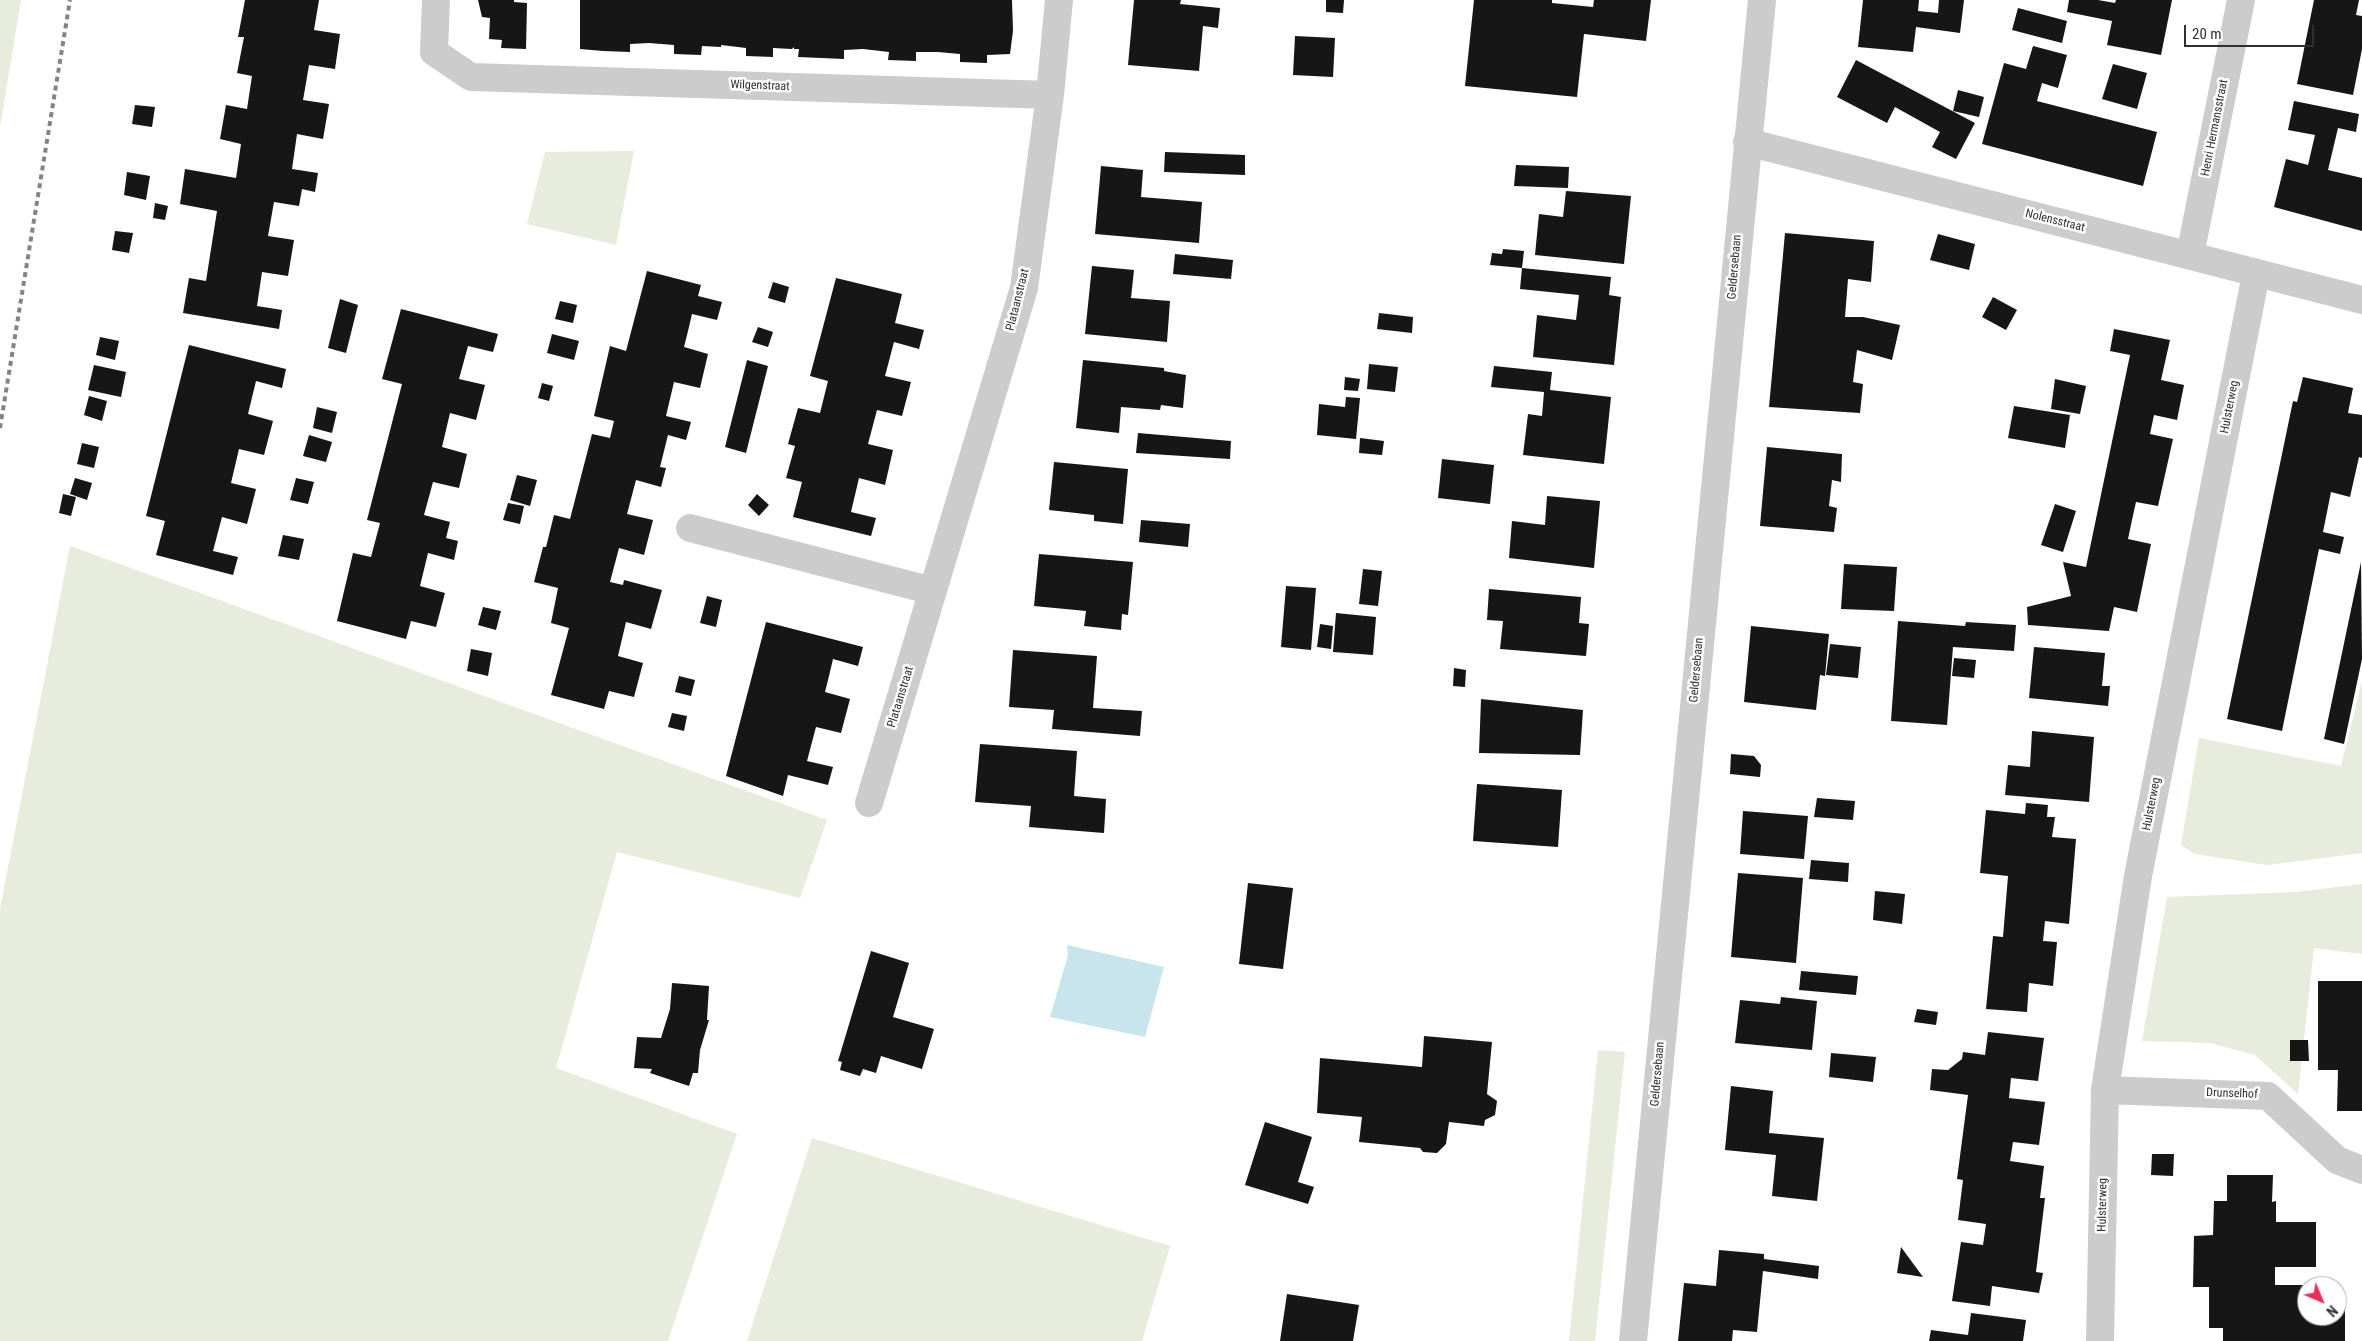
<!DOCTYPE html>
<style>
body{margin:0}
#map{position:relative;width:2362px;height:1341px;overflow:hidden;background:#fff;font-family:"Roboto Condensed",sans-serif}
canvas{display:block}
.north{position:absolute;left:2297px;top:1276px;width:50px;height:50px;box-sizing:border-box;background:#fff;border:1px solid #acacac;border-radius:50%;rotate:135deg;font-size:14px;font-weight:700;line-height:20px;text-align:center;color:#2f2f2f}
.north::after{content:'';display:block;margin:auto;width:18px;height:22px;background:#e92e57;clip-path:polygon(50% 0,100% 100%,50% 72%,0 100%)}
.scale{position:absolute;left:2184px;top:25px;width:130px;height:22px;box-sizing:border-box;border:2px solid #2f2f2f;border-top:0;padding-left:6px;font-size:15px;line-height:18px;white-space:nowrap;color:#2f2f2f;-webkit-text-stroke:4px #fff;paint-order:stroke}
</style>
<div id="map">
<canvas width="2362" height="1341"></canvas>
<div class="north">N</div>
<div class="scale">20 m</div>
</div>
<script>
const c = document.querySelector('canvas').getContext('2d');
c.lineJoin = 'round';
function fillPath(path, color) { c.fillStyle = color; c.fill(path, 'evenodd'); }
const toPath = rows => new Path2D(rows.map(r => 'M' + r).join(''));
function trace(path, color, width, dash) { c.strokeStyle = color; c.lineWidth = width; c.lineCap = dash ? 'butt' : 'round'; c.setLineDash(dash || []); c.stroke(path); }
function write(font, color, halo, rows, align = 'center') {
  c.font = font + ' "Roboto Condensed",sans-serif'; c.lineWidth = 5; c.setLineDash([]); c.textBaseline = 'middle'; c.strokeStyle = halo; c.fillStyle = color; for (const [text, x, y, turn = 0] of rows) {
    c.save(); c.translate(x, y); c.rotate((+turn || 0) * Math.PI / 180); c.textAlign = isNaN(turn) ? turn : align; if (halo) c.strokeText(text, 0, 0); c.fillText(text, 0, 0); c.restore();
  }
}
fillPath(toPath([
 [0,0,21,0,0,127],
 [634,151,616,245,527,224,545,152],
 [70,546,827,820,800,898,617,852,556,1068,737,1134,668,1341,0,1341,0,909],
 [2362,681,2362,853,2267,865,2195,854,2181,845,2199,738,2341,766],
 [2362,884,2362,954,2314,948,2298,1094,2255,1055,2210,1043,2142,1041,2167,897,2296,892],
 [1598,1050,1625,1052,1595,1341,1569,1341],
 [812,1138,1170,1246,1142,1341,747,1341]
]), '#e7ecdc');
fillPath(toPath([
 [1067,945,1164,967,1145,1037,1050,1017,1068,955]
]), '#c8e4ed');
fillPath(toPath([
 [245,0,319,0,314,30,340,34,335,69,309,65,306,83,303,100,329,104,323,139,297,134,292,169,318,173,315,192,302,189,299,206,274,202,268,236,294,240,288,276,262,272,257,306,282,310,279,329,183,313,189,278,206,281,217,211,180,204,185,169,236,178,241,144,220,139,226,105,247,109,252,76,237,73,244,37,238,37],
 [478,0,514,0,514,2,527,3,526,49,501,48,502,40,489,39,490,18,482,17],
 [580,0,1012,0,1013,31,1010,54,987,55,987,63,960,62,960,54,938,52,916,52,916,61,888,60,889,52,863,49,844,50,844,59,798,57,799,49,794,49,794,47,792,49,773,48,773,57,746,56,746,48,721,45,721,47,702,46,701,55,674,54,674,45,649,43,630,44,630,52,603,51,580,49],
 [1134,0,1181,0,1180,4,1220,8,1218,28,1203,26,1199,71,1128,65],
 [1326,0,1344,0,1343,13,1326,12],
 [1474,0,1552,0,1552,3,1593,7,1594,0,1651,0,1646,41,1584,34,1577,97,1465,86],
 [1863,0,1919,0,1918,11,1938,13,1939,0,1964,0,1960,33,1916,27,1913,52,1858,47],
 [2069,0,2098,0,2115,3,2116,0,2172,0,2161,55,2107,45,2112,21,2067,12],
 [2314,0,2359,0,2356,15,2362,16,2362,49,2353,95,2297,84],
 [2018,8,2067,21,2062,43,2012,30],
 [1295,36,1335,38,1333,77,1293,75],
 [2033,46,2067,55,2058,88,2042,83,2037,101,2157,132,2143,186,1982,144,2004,63,2026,69],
 [1856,60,1975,123,1956,159,1932,147,1940,132,1895,107,1887,123,1837,97],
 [2113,64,2147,73,2137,109,2102,99],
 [1958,90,1984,97,1979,117,1953,111],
 [2294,101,2359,114,2356,132,2338,128,2328,170,2362,178,2362,231,2274,207,2286,159,2308,165,2315,135,2288,130],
 [135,105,155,107,152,127,132,124],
 [1165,152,1245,155,1245,175,1164,172],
 [1516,165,1569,167,1568,188,1514,186],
 [1101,166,1143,170,1141,197,1202,202,1199,243,1095,234],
 [127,172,150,176,146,200,124,195],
 [1566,191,1631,196,1624,264,1535,255,1539,214,1563,217],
 [155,203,168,206,165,220,153,218],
 [115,231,133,233,129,253,112,250],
 [1785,233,1874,241,1871,282,1848,279,1845,317,1863,317,1900,325,1892,360,1857,350,1853,382,1863,384,1860,413,1769,407],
 [1938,234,1975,244,1969,270,1930,260],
 [1503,249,1524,251,1522,268,1611,277,1609,295,1621,297,1614,365,1533,357,1537,315,1576,320,1579,295,1520,289,1522,268,1490,265,1492,253,1502,254],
 [1175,254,1233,260,1231,279,1173,274],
 [1092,266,1134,270,1131,298,1170,301,1167,342,1085,334],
 [647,271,701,285,698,296,722,302,717,320,692,314,688,331,684,347,708,354,700,388,674,382,666,416,691,422,686,440,668,435,660,467,666,468,661,487,636,480,627,514,653,520,644,555,619,548,610,582,623,585,624,580,662,590,651,629,626,622,618,656,643,663,634,697,609,691,604,709,551,695,569,628,551,623,558,588,534,582,543,547,546,547,554,515,570,519,592,434,610,438,614,421,594,416,610,346,626,351],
 [836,278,902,294,895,323,924,330,919,349,894,342,885,376,911,382,902,416,877,410,868,444,893,450,885,485,859,478,851,512,876,518,871,536,793,517,802,482,786,478,795,446,788,444,798,408,820,413,828,381,810,376],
 [773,282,789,287,785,303,768,298],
 [1993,297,2017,310,2006,330,1982,317],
 [340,299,358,305,346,353,328,348],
 [560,301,577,305,573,323,555,319],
 [401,309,498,334,493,352,468,346,459,379,485,385,476,420,450,413,442,447,467,454,459,488,433,482,424,515,450,522,446,538,458,541,454,560,428,553,420,586,445,593,436,627,411,621,406,639,337,621,353,553,371,557,380,523,367,520,402,384,382,379],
 [1379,313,1413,317,1412,333,1377,329],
 [758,327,773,332,768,347,752,342],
 [2114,329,2170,340,2161,380,2184,385,2177,420,2154,415,2150,434,2173,439,2158,506,2136,502,2132,520,2128,539,2151,544,2137,612,2114,607,2109,631,2028,625,2027,607,2071,596,2063,562,2086,567,2130,355,2110,351],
 [552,334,579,341,574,360,547,353],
 [100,337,119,341,115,360,96,355],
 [189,345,286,369,282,388,256,381,248,414,273,421,264,455,239,449,231,483,256,489,247,524,222,517,213,551,238,557,233,575,156,555,165,521,146,516],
 [747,360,768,366,746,453,725,447],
 [1083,360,1164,368,1164,371,1186,375,1183,408,1161,405,1160,410,1121,407,1119,433,1076,428],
 [1369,364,1398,367,1395,392,1367,389],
 [94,365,126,372,121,397,88,390],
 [1494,366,1552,372,1550,390,1611,397,1604,464,1523,455,1528,414,1542,416,1544,392,1491,387],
 [1345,377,1360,379,1358,391,1344,390],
 [2303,377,2353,388,2348,413,2362,415,2362,458,2359,457,2350,497,2331,492,2323,532,2344,537,2340,554,2319,549,2282,731,2227,719,2293,401,2297,402],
 [2055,379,2086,386,2080,414,2051,409],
 [542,383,553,386,549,401,538,398],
 [89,396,107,401,102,421,84,415],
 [1346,397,1360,398,1356,439,1317,435,1319,404,1345,407],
 [2014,406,2070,415,2065,448,2008,438],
 [317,407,337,412,332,433,313,428],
 [1138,433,1231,441,1230,459,1136,453],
 [309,435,332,442,326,462,303,456],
 [1360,438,1384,441,1382,455,1359,453],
 [82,443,99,447,94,468,77,464],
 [1767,447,1842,454,1841,482,1832,480,1829,506,1837,508,1834,532,1760,526],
 [1442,459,1494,465,1490,504,1438,498],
 [1054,462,1128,469,1123,524,1094,521,1094,515,1049,510],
 [517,475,537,480,530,506,510,500],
 [75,478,92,483,87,500,70,494],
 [296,478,314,482,308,504,290,500],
 [63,494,76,497,71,516,59,513],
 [757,494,769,505,759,516,748,505],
 [1547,496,1600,501,1594,568,1509,558,1512,521,1545,525],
 [508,503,524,506,520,524,503,520],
 [2055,504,2076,511,2063,552,2041,545],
 [1141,520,1190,524,1188,547,1139,542],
 [283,535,304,539,299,560,278,556],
 [1039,554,1133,562,1128,615,1122,614,1121,630,1084,626,1086,611,1034,606],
 [2361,562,2362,659,2344,744,2324,739],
 [1844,564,1897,567,1894,611,1841,609],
 [1363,569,1382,571,1378,606,1359,604],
 [1286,586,1316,588,1311,650,1281,647],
 [1489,589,1581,597,1579,623,1589,624,1586,656,1500,649,1503,621,1487,620],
 [707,596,722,600,716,627,700,623],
 [483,607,501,611,496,630,478,625],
 [1336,613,1376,617,1373,655,1333,652],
 [1898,621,1965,626,1966,622,2016,625,2014,651,1953,647,1947,725,1891,721],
 [766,622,863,647,858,666,833,659,829,676,825,692,850,699,841,733,816,727,807,761,833,767,828,785,788,775,783,796,726,776],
 [1320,624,1333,626,1331,649,1317,647],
 [1751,626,1829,634,1825,676,1820,675,1816,710,1744,702],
 [1830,644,1861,647,1858,678,1826,675],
 [2034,647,2105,653,2102,686,2110,686,2108,706,2029,698],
 [471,649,492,653,488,676,467,671],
 [1013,650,1097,656,1093,708,1142,711,1140,736,1052,729,1054,710,1009,707],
 [1954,658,1976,660,1974,678,1952,676],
 [1454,668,1466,670,1465,687,1453,686],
 [679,676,695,680,691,696,675,692],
 [1481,699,1583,710,1580,755,1479,753],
 [672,713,687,716,684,731,668,727],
 [2032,731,2094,737,2089,802,2005,795,2008,765,2030,767],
 [980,744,1077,751,1074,796,1106,799,1104,833,1029,827,1031,806,975,802],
 [1731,754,1754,756,1761,765,1760,777,1730,774],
 [1477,784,1562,790,1558,847,1473,841],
 [1817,798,1855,801,1853,820,1814,817],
 [2026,803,2048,805,2047,817,2055,817,2052,837,2076,839,2069,924,2045,921,2043,941,2057,942,2053,986,2029,983,2027,1012,1986,1009,1993,936,2003,937,2008,876,1980,873,1986,810,2025,814],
 [1743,811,1808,816,1804,859,1740,854],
 [1811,860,1849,863,1848,882,1809,879],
 [1738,873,1803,878,1796,963,1731,957],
 [1248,883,1293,888,1283,969,1239,964],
 [1875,891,1905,894,1902,924,1873,920],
 [871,951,909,963,893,1017,934,1029,922,1069,881,1056,876,1073,863,1069,860,1076,840,1070,842,1062,838,1061],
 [1801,971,1858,976,1856,995,1799,990],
 [2318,981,2362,981,2362,1111,2337,1111,2338,1070,2318,1070],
 [672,983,709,986,707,1020,709,1020,700,1050,698,1073,693,1073,689,1086,650,1073,652,1069,634,1068,637,1037,661,1038,670,1009],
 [1781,997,1817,1001,1812,1050,1735,1043,1740,1000,1780,1004],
 [1917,1009,1938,1012,1936,1025,1914,1022],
 [1988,1032,2044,1038,2038,1081,2011,1078,2009,1098,2045,1102,2039,1145,2013,1142,2010,1161,2044,1166,2040,1198,2045,1198,2036,1272,2043,1273,2039,1293,1992,1286,1990,1306,1952,1301,1961,1242,1983,1245,1986,1224,1958,1220,1963,1180,1957,1179,1968,1095,1930,1090,1932,1069,1948,1070,1962,1059,1963,1052,1985,1055],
 [1424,1036,1492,1042,1487,1094,1497,1101,1495,1115,1485,1120,1484,1126,1449,1122,1446,1144,1437,1153,1423,1152,1420,1148,1359,1142,1362,1117,1317,1113,1320,1058,1422,1067],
 [2290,1040,2308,1040,2309,1061,2290,1061],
 [1831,1053,1876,1057,1873,1082,1829,1077],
 [1731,1086,1773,1091,1769,1133,1824,1138,1817,1201,1772,1196,1776,1155,1725,1150],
 [1265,1122,1312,1137,1298,1182,1314,1187,1308,1204,1245,1185],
 [2152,1154,2174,1154,2173,1176,2151,1175],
 [2227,1175,2273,1175,2272,1202,2276,1201,2276,1222,2316,1222,2316,1267,2275,1267,2275,1285,2305,1285,2307,1316,2337,1316,2337,1306,2345,1306,2345,1341,2223,1341,2223,1328,2209,1328,2209,1287,2193,1287,2194,1236,2213,1235,2214,1201,2227,1201],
 [1901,1247,1923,1277,1897,1273],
 [1719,1250,1764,1254,1764,1259,1819,1266,1818,1279,1763,1271,1757,1332,1733,1330,1732,1341,1678,1341,1684,1283,1716,1286],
 [1287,1294,1359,1305,1353,1341,1280,1341],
 [1971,1313,2026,1320,2023,1341,1929,1341,1931,1330,1968,1335]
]), '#161616');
trace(toPath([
 [436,0,434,52,471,77,1050,95],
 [1747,142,2362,300],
 [2190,255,2241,0],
 [690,528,933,591],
 [869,803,1024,288,1050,95,1059,0],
 [2105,1090,2268,1096,2337,1160,2362,1170],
 [1633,1341,1762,0],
 [2100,1341,2105,1090,2138,876,2256,274]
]), '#ccc', 28);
trace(toPath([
 [0,428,70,0]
]), '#848484', 4, [5, 4]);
write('12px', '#2f2f2f', '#fff', [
 ["Wilgenstraat",760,86,2],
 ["Henri Hermansstraat",2215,128,-79],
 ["Nolensstraat",2055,221,14],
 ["Geldersebaan",1735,267,-85],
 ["Plataanstraat",1018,300,-76],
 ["Hulsterweg",2230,407,-79],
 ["Geldersebaan",1697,670,-85],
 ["Plataanstraat",901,697,-73],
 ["Hulsterweg",2152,804,-79],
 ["Geldersebaan",1658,1074,-85],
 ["Drunselhof",2232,1094,2],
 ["Hulsterweg",2103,1205,-89]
]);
</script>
